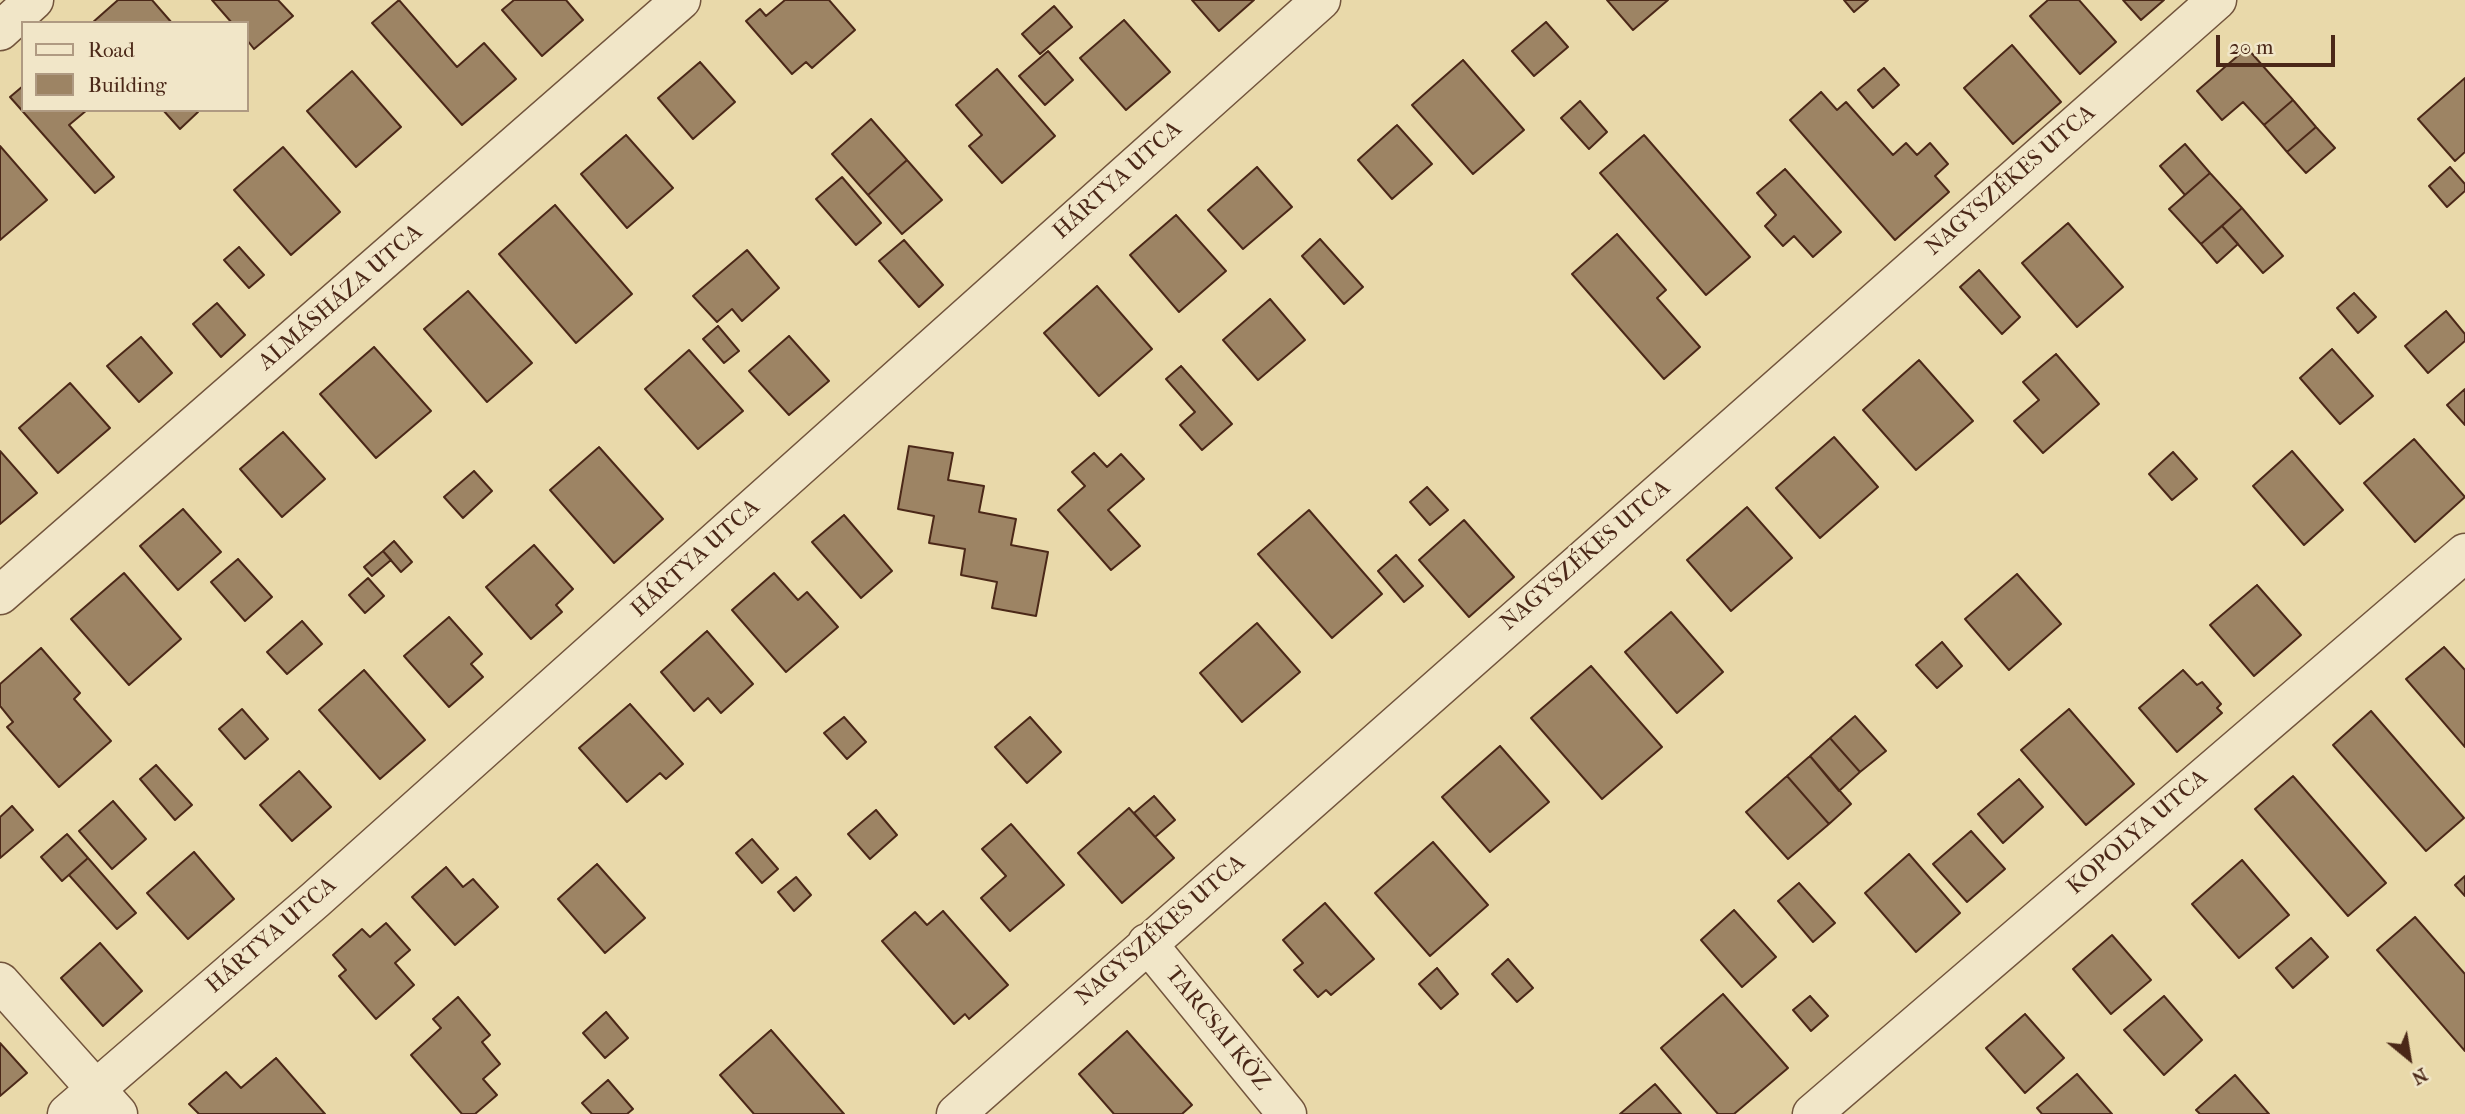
<!DOCTYPE html>
<meta charset="utf-8">
<style>
body{margin:0}
#map{position:relative;width:2465px;height:1114px;overflow:hidden;background:#e9d9aa;font-family:"IM FELL French Canon",serif}
canvas{display:block}
.legend{position:absolute;left:21px;top:21px;width:228px;height:91px;box-sizing:border-box;background:#f1e6c8;border:2px solid #af9a82;margin:0;padding:9px 12px;list-style:none;font-size:21px;color:#4b2818}
.legend li{display:flex;align-items:center;gap:14px;height:35px}
.legend b{width:35px;border:2px solid #af9a82}
.north{position:absolute;left:2374px;top:1023px;width:70px;height:70px;-webkit-text-stroke:5px #f1e6c8;paint-order:stroke;rotate:150deg;font-size:19px;font-weight:700;line-height:28px;text-align:center;color:#4b2818}
.north::after{content:'';display:block;margin:auto;width:24px;height:32px;background:#4b2818;clip-path:polygon(50% 0,100% 100%,50% 72%,0 100%)}
.scale{position:absolute;left:2216px;top:35px;width:119px;height:32px;box-sizing:border-box;border:4px solid #4b2818;border-top:0;padding-left:9px;font-size:21px;line-height:24px;white-space:nowrap;color:#4b2818;-webkit-text-stroke:5px #f1e6c8;paint-order:stroke}
</style>
<div id="map">
<canvas width="2465" height="1114"></canvas>
<ul class="legend">
<li><b style="height:9px;background:#f1e6c8"></b>Road</li>
<li><b style="height:19px;background:#9d8464"></b>Building</li>
</ul>
<div class="north">N</div>
<div class="scale">20 m</div>
</div>
<script>
const c = document.querySelector('canvas').getContext('2d');
c.lineJoin = 'round';
function fillPath(path, color) { c.fillStyle = color; c.fill(path, 'evenodd'); }
const toPath = rows => new Path2D(rows.map(r => 'M' + r).join(''));
function trace(path, color, width, dash) { c.strokeStyle = color; c.lineWidth = width; c.lineCap = dash ? 'butt' : 'round'; c.setLineDash(dash || []); c.stroke(path); }
function write(font, color, halo, rows, align = 'center') {
  c.font = font + ' "IM FELL French Canon",serif'; c.lineWidth = 6; c.setLineDash([]); c.textBaseline = 'middle'; c.strokeStyle = halo; c.fillStyle = color; for (const [text, x, y, turn = 0] of rows) {
    c.save(); c.translate(x, y); c.rotate((+turn || 0) * Math.PI / 180); c.textAlign = isNaN(turn) ? turn : align; if (halo) c.strokeText(text, 0, 0); c.fillText(text, 0, 0); c.restore();
  }
}
const building = toPath([
 [118,0,152,0,172,23,92,23,118,0],
 [212,0,278,0,293,16,254,49,247,40,247,23,232,23,212,0],
 [399,0,457,67,484,43,516,79,462,125,372,23,399,0],
 [514,0,566,0,583,20,542,56,502,10,514,0],
 [785,0,829,0,855,30,812,68,806,62,792,74,746,21,760,9,766,16,785,0],
 [1192,0,1254,0,1219,31,1192,0],
 [1607,0,1668,0,1633,30,1607,0],
 [1844,0,1868,0,1854,12,1844,0],
 [2048,0,2079,0,2116,42,2080,74,2030,16,2048,0],
 [2123,0,2164,0,2141,20,2123,0],
 [1054,6,1072,27,1040,54,1022,34,1054,6],
 [1124,20,1170,72,1126,110,1080,58,1124,20],
 [1546,22,1568,47,1534,76,1512,51,1546,22],
 [2012,45,2061,102,2013,144,1964,88,2012,45],
 [2247,48,2293,100,2264,125,2243,102,2222,120,2197,91,2247,48],
 [1048,51,1073,80,1045,105,1019,76,1048,51],
 [1463,60,1524,130,1473,174,1412,105,1463,60],
 [700,62,735,102,693,139,658,98,700,62],
 [1884,68,1899,85,1873,108,1858,90,1884,68],
 [997,69,1055,136,1002,183,969,146,982,135,956,105,997,69],
 [352,71,401,127,356,167,307,111,352,71],
 [2465,78,2465,152,2455,161,2418,119,2465,78],
 [23,86,23,110,87,110,69,125,114,177,95,193,10,97,23,86],
 [1821,92,1837,110,1846,102,1893,155,1906,143,1917,155,1930,143,1948,164,1935,176,1949,192,1895,240,1790,120,1821,92],
 [2293,100,2316,127,2287,152,2264,125,2293,100],
 [1580,101,1607,132,1589,149,1561,118,1580,101],
 [163,110,197,110,198,112,180,129,163,110],
 [871,119,907,160,868,195,832,154,871,119],
 [1397,125,1432,164,1392,199,1358,160,1397,125],
 [2316,127,2335,148,2306,173,2287,152,2316,127],
 [626,135,673,188,627,228,581,174,626,135],
 [1644,135,1750,257,1706,295,1600,173,1644,135],
 [2185,144,2210,173,2185,195,2160,166,2185,144],
 [0,146,47,200,0,240,0,146],
 [283,147,340,212,291,255,234,190,283,147],
 [907,160,942,200,902,234,868,195,907,160],
 [1257,167,1292,207,1243,249,1208,210,1257,167],
 [2450,167,2465,184,2465,191,2447,207,2429,186,2450,167],
 [1785,169,1841,232,1813,257,1794,236,1783,246,1765,226,1776,215,1757,193,1785,169],
 [2210,173,2242,208,2201,244,2169,209,2210,173],
 [842,177,881,223,856,245,816,199,842,177],
 [555,205,632,294,576,343,499,254,555,205],
 [2242,208,2283,256,2263,273,2222,226,2242,208],
 [1176,215,1226,271,1179,312,1130,255,1176,215],
 [2068,223,2123,287,2077,327,2022,263,2068,223],
 [2222,226,2238,244,2217,263,2201,244,2222,226],
 [1617,234,1666,290,1657,298,1700,347,1664,379,1572,274,1617,234],
 [1320,239,1363,287,1344,304,1302,256,1320,239],
 [904,240,943,285,919,307,879,261,904,240],
 [239,247,264,275,249,288,224,260,239,247],
 [747,250,779,288,742,321,732,309,717,322,693,296,747,250],
 [1979,270,2020,317,2002,334,1960,287,1979,270],
 [1097,286,1152,349,1099,396,1044,333,1097,286],
 [468,291,532,363,487,402,424,329,468,291],
 [2354,293,2376,317,2358,333,2337,308,2354,293],
 [1270,299,1305,340,1258,380,1223,340,1270,299],
 [217,303,245,335,221,357,193,324,217,303],
 [2446,311,2465,334,2465,341,2428,373,2405,346,2446,311],
 [718,326,739,351,724,363,703,339,718,326],
 [789,336,829,381,789,415,749,371,789,336],
 [141,337,172,373,139,402,107,366,141,337],
 [374,347,431,411,376,458,320,394,374,347],
 [2332,349,2373,396,2340,424,2300,378,2332,349],
 [689,350,743,411,698,449,645,389,689,350],
 [2056,354,2099,404,2043,453,2014,421,2039,400,2023,382,2056,354],
 [1919,360,1973,421,1916,470,1863,410,1919,360],
 [1181,366,1232,424,1202,450,1180,425,1195,412,1166,379,1181,366],
 [70,383,110,428,58,473,19,428,70,383],
 [2465,389,2465,425,2447,405,2465,389],
 [283,432,325,479,282,517,240,469,283,432],
 [1834,437,1878,487,1820,538,1776,488,1834,437],
 [2414,439,2465,497,2415,542,2364,483,2414,439],
 [909,446,953,453,948,480,984,486,979,512,1016,519,1011,545,1048,552,1036,616,992,608,997,582,961,575,965,549,929,543,934,516,898,509,909,446],
 [599,447,663,519,614,563,550,490,599,447],
 [0,451,37,493,0,524,0,451],
 [2292,451,2343,510,2304,545,2253,486,2292,451],
 [2173,452,2197,479,2172,500,2149,474,2173,452],
 [1094,453,1107,467,1121,454,1144,479,1108,510,1140,546,1111,570,1058,510,1085,486,1072,472,1094,453],
 [474,471,492,491,463,518,444,497,474,471],
 [1427,487,1448,510,1430,525,1410,502,1427,487],
 [1747,507,1792,558,1731,611,1687,560,1747,507],
 [183,509,221,552,178,590,140,546,183,509],
 [1309,510,1382,594,1332,638,1258,554,1309,510],
 [844,515,892,571,861,598,812,542,844,515],
 [1464,520,1514,577,1469,617,1419,560,1464,520],
 [394,541,412,562,401,572,383,551,394,541],
 [534,545,573,589,556,605,562,612,531,639,486,587,534,545],
 [383,551,391,560,372,576,364,567,383,551],
 [1396,555,1423,586,1404,602,1378,571,1396,555],
 [238,559,272,597,245,621,211,582,238,559],
 [124,573,181,639,129,685,71,619,124,573],
 [774,573,798,600,807,592,838,627,786,672,732,610,774,573],
 [2017,574,2061,624,2009,670,1965,619,2017,574],
 [368,578,384,596,365,613,349,595,368,578],
 [2257,585,2301,635,2254,676,2210,625,2257,585],
 [1671,612,1723,672,1677,713,1625,652,1671,612],
 [449,617,482,654,471,664,483,677,449,707,404,656,449,617],
 [302,621,322,644,287,674,267,652,302,621],
 [1257,623,1300,672,1242,722,1200,673,1257,623],
 [707,631,753,684,721,713,708,698,694,711,661,672,707,631],
 [1942,642,1962,666,1937,688,1916,665,1942,642],
 [2444,647,2465,670,2465,747,2406,679,2444,647],
 [41,648,80,693,74,699,111,741,59,787,7,727,13,722,0,706,0,684,41,648],
 [1591,666,1662,747,1602,799,1531,718,1591,666],
 [364,670,425,740,380,779,319,710,364,670],
 [2183,670,2197,685,2202,682,2221,704,2217,708,2222,713,2177,752,2139,708,2183,670],
 [630,704,683,764,666,779,660,773,627,802,579,748,630,704],
 [242,709,268,739,245,759,219,729,242,709],
 [2069,709,2134,784,2086,825,2021,750,2069,709],
 [2371,711,2464,818,2426,851,2333,745,2371,711],
 [1855,716,1886,751,1860,772,1830,738,1855,716],
 [844,717,866,742,847,759,824,733,844,717],
 [1030,717,1061,752,1027,783,995,747,1030,717],
 [1830,738,1860,772,1839,791,1810,756,1830,738],
 [1500,746,1549,802,1490,852,1442,797,1500,746],
 [1810,756,1851,804,1829,824,1787,776,1810,756],
 [156,765,192,805,175,820,140,779,156,765],
 [299,771,331,807,292,841,260,805,299,771],
 [1787,776,1829,824,1788,859,1746,812,1787,776],
 [2293,776,2386,883,2348,916,2255,809,2293,776],
 [2019,779,2043,807,2003,843,1978,814,2019,779],
 [1154,796,1175,820,1155,837,1134,813,1154,796],
 [113,801,146,839,112,869,79,831,113,801],
 [12,806,33,830,0,858,0,817,12,806],
 [1129,808,1174,858,1122,903,1078,853,1129,808],
 [876,810,897,835,870,859,848,834,876,810],
 [1011,824,1064,885,1010,931,981,898,1006,876,982,849,1011,824],
 [1971,831,2005,869,1967,902,1933,864,1971,831],
 [67,834,88,858,62,881,41,857,67,834],
 [752,839,778,869,762,883,736,853,752,839],
 [1433,842,1488,905,1430,956,1375,893,1433,842],
 [194,852,234,899,188,939,147,893,194,852],
 [1909,854,1960,913,1916,952,1865,893,1909,854],
 [88,858,136,913,117,929,69,875,88,858],
 [2242,860,2289,915,2239,958,2192,904,2242,860],
 [597,864,645,918,605,953,558,899,597,864],
 [446,867,463,887,473,879,498,907,455,945,412,897,446,867],
 [2465,876,2465,896,2455,885,2465,876],
 [796,877,811,895,794,911,778,892,796,877],
 [1799,883,1835,923,1813,942,1778,901,1799,883],
 [1325,903,1374,959,1331,995,1326,990,1318,997,1294,970,1303,963,1283,940,1325,903],
 [1734,910,1776,957,1742,987,1701,940,1734,910],
 [943,911,1008,985,969,1019,965,1014,954,1024,882,941,915,912,927,925,943,911],
 [2415,917,2465,974,2465,1051,2377,950,2415,917],
 [386,923,410,950,395,963,414,985,376,1019,339,976,346,970,333,955,362,929,370,937,386,923],
 [2112,935,2151,980,2111,1014,2073,969,2112,935],
 [2311,938,2328,957,2293,988,2276,968,2311,938],
 [100,943,142,991,103,1026,61,978,100,943],
 [1508,959,1533,988,1517,1002,1492,974,1508,959],
 [1437,968,1458,994,1441,1009,1419,984,1437,968],
 [1723,994,1788,1068,1734,1114,1718,1114,1661,1048,1723,994],
 [1810,996,1828,1016,1811,1031,1793,1010,1810,996],
 [2164,996,2202,1040,2164,1075,2124,1030,2164,996],
 [458,997,490,1035,482,1042,500,1064,483,1079,497,1095,475,1114,462,1114,411,1055,441,1028,433,1019,458,997],
 [606,1012,628,1038,605,1058,583,1033,606,1012],
 [2025,1014,2064,1058,2025,1093,1986,1048,2025,1014],
 [771,1030,844,1114,754,1114,720,1075,771,1030],
 [1127,1031,1192,1105,1182,1114,1114,1114,1079,1074,1127,1031],
 [0,1043,27,1073,0,1096,0,1043],
 [276,1058,325,1114,199,1114,189,1104,226,1072,241,1088,276,1058],
 [2077,1074,2112,1114,2042,1114,2037,1108,2077,1074],
 [2235,1075,2269,1114,2200,1114,2196,1110,2235,1075],
 [608,1080,633,1109,627,1114,592,1114,582,1103,608,1080],
 [1655,1084,1681,1114,1620,1114,1655,1084]
]);
fillPath(building, '#9d8464');
trace(building, '#4b2818', 2);
const minor = toPath([
 [0,31,34,0],
 [0,595,681,0],
 [1147,943,1287,1114],
 [0,982,118,1114],
 [67,1114,315,900,1321,0],
 [956,1114,2217,0],
 [1812,1114,2465,553]
]);
trace(minor, '#72543c', 41);
trace(minor, '#f1e6c8', 38);
write('23px', '#4b2818', '#f1e6c8', [
 ["HÁRTYA UTCA",1118,181,-42],
 ["NAGYSZÉKES UTCA",2011,181,-41],
 ["ALMÁSHÁZA UTCA",341,298,-41],
 ["NAGYSZÉKES UTCA",1586,556,-41],
 ["HÁRTYA UTCA",696,559,-42],
 ["KOPOLYA UTCA",2138,833,-41],
 ["NAGYSZÉKES UTCA",1161,931,-41],
 ["HÁRTYA UTCA",272,936,-41],
 ["TARCSAI KÖZ",1217,1029,51]
]);
</script>
